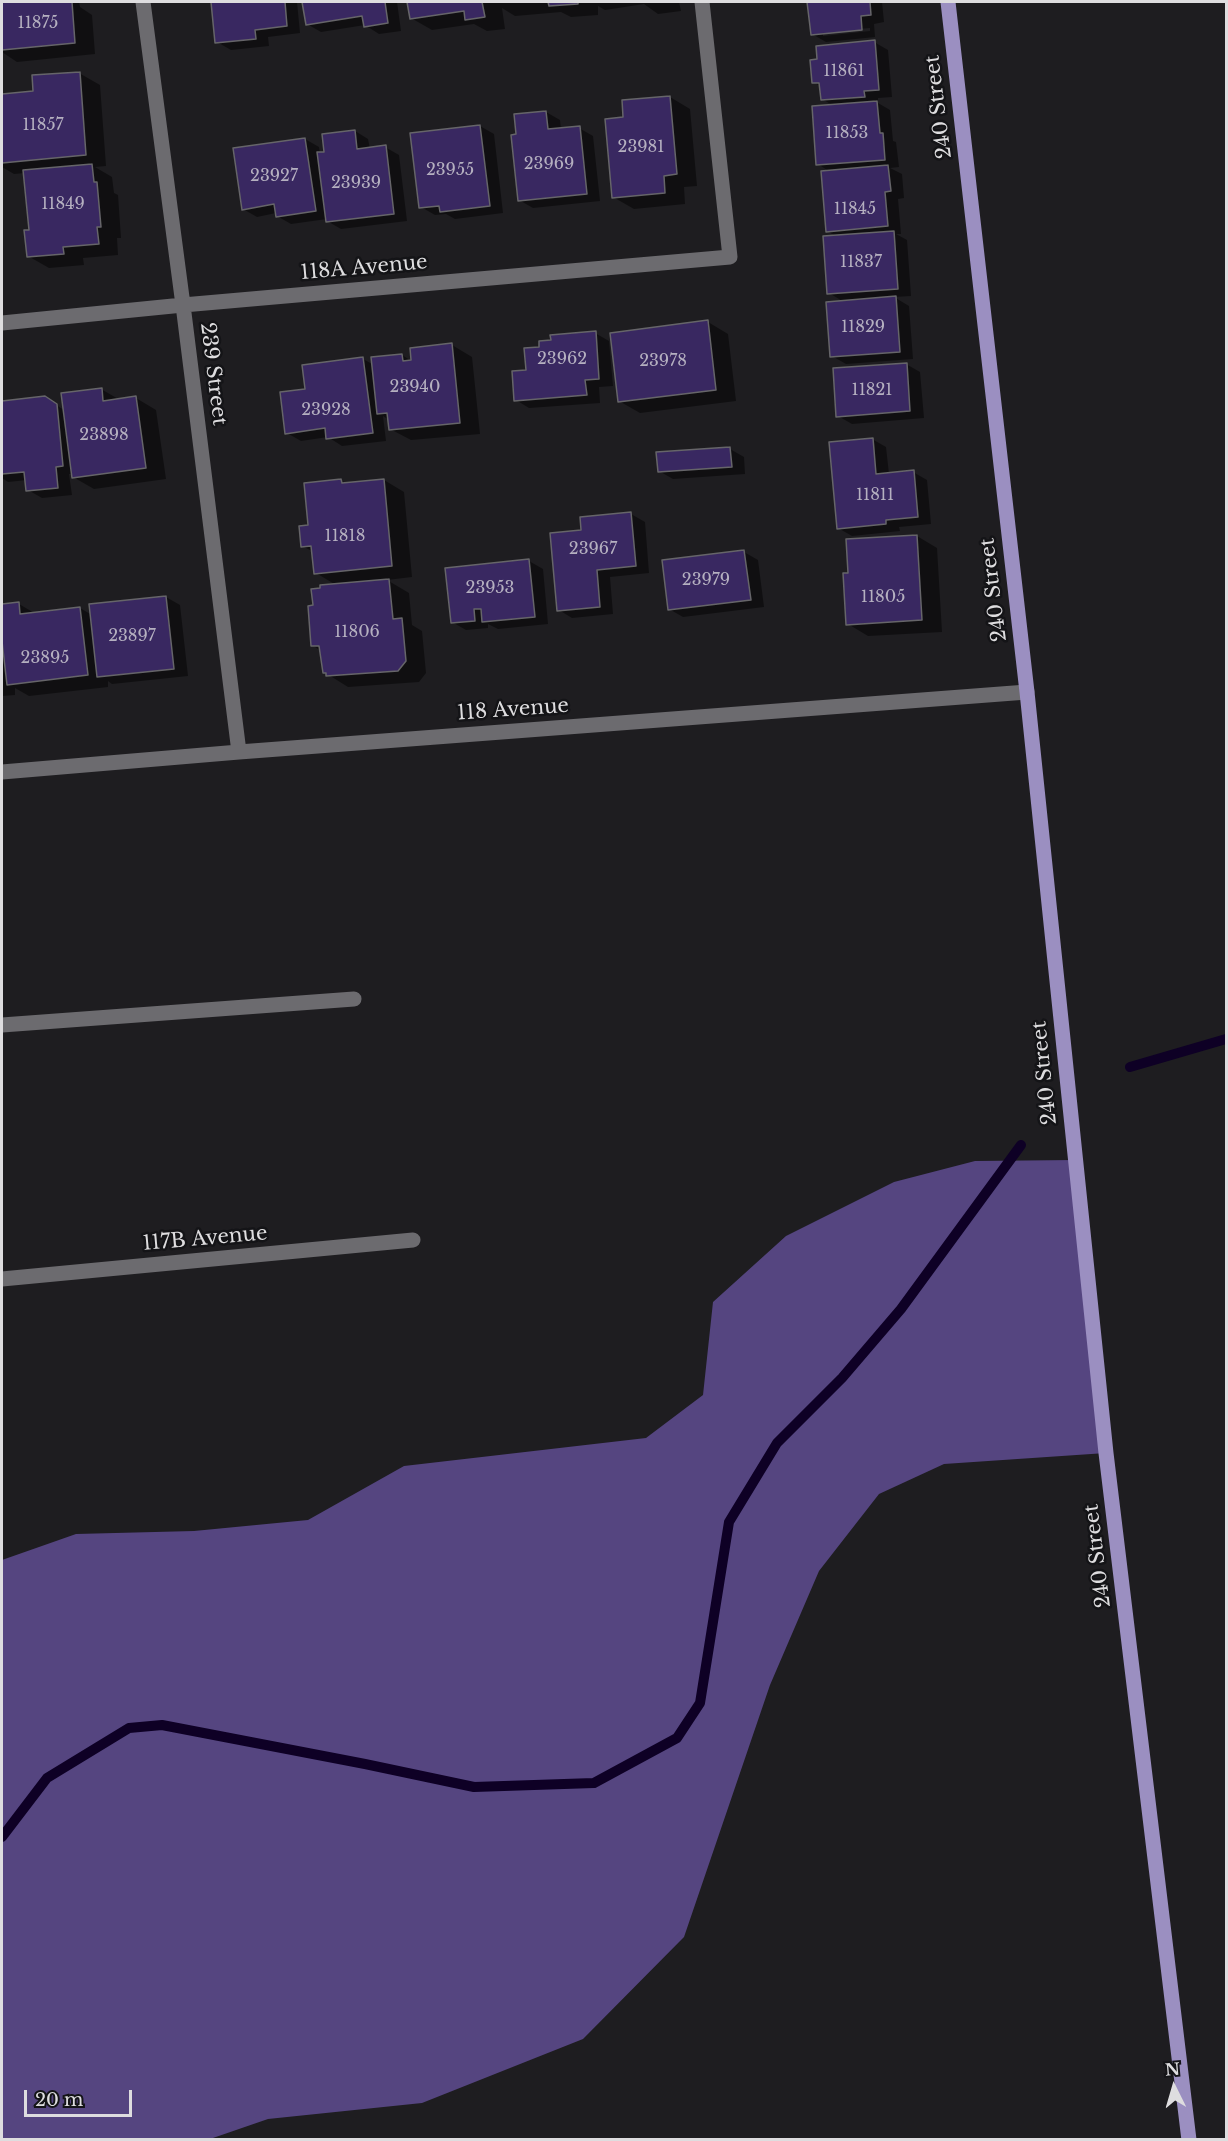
<!DOCTYPE html>
<style>
body{margin:0}
#map{position:relative;width:1228px;height:2141px;overflow:hidden;background:#1e1d20;font-family:"Libre Baskerville",serif}
canvas{display:block}
.frame{position:absolute;inset:0;border:3px solid #dedddf;pointer-events:none}
.north{position:absolute;left:1144px;top:2057px;width:60px;height:60px;-webkit-text-stroke:4px #141417;paint-order:stroke;rotate:355deg;font-size:16px;font-weight:700;line-height:24px;text-align:center;color:#dedddf}
.north::after{content:'';display:block;margin:auto;width:21px;height:27px;background:#dedddf;clip-path:polygon(50% 0,100% 100%,50% 72%,0 100%)}
.scale{position:absolute;left:24px;top:2090px;width:108px;height:27px;box-sizing:border-box;border:3px solid #dedddf;border-top:0;padding-left:8px;font-size:18px;line-height:21px;white-space:nowrap;color:#dedddf;-webkit-text-stroke:4px #141417;paint-order:stroke}
</style>
<div id="map">
<canvas width="1228" height="2141"></canvas>
<div class="frame"></div>
<div class="north">N</div>
<div class="scale">20 m</div>
</div>
<script>
const c = document.querySelector('canvas').getContext('2d');
c.lineJoin = 'round';
function fillPath(path, color) { c.fillStyle = color; c.fill(path, 'evenodd'); }
const toPath = rows => new Path2D(rows.map(r => 'M' + r).join(''));
function trace(path, color, width, dash) { c.strokeStyle = color; c.lineWidth = width; c.lineCap = dash ? 'butt' : 'round'; c.setLineDash(dash || []); c.stroke(path); }
function write(font, color, halo, rows, align = 'center') {
  c.font = font + ' "Libre Baskerville",serif'; c.lineWidth = 5; c.setLineDash([]); c.textBaseline = 'middle'; c.strokeStyle = halo; c.fillStyle = color; for (const [text, x, y, turn = 0] of rows) {
    c.save(); c.translate(x, y); c.rotate((+turn || 0) * Math.PI / 180); c.textAlign = isNaN(turn) ? turn : align; if (halo) c.strokeText(text, 0, 0); c.fillText(text, 0, 0); c.restore();
  }
}
fillPath(toPath([
 [1075,1160,1106,1453,944,1464,879,1494,819,1571,770,1685,684,1937,583,2039,422,2103,268,2119,210,2139,2,2139,2,1560,76,1534,194,1531,308,1520,404,1466,646,1438,703,1395,713,1302,786,1236,894,1182,975,1161]
]), '#554580');
fillPath(toPath([
 [2,2,79,2,80,7,92,15,95,54,17,62,2,52],
 [213,2,297,2,300,33,268,37,269,46,231,50,217,42],
 [304,2,397,2,401,31,379,34,365,25,321,32,307,24],
 [409,2,679,2,681,11,658,14,644,4,605,10,598,6,598,15,571,17,561,12,515,16,502,8,505,29,487,31,474,24,432,30,411,18],
 [809,2,882,2,884,22,874,24,875,37,826,42,812,34],
 [870,28,870,31,823,36,823,32],
 [874,42,888,50,892,97,878,98,878,103,890,110,893,141,896,142,899,167,890,168,902,174,904,198,898,199,901,234,896,234,907,240,911,296,894,297,909,306,913,359,846,364,832,356,844,302,829,293,837,237,827,231,830,172,818,164,834,106,822,99,821,87,814,82],
 [79,73,100,85,106,166,95,167,112,177,114,193,118,195,121,238,117,238,118,255,83,258,84,265,49,268,28,256,30,231,25,173,14,174,2,167,2,95,35,93],
 [670,97,690,109,697,186,684,187,685,204,634,209,613,197,625,119],
 [546,112,560,120,561,130,579,128,593,136,600,201,533,208,519,200,517,136],
 [480,126,494,134,503,213,455,219,446,214,435,215,421,207],
 [355,131,368,139,370,149,385,147,399,155,407,221,341,229,327,221,327,219,291,224,277,216,276,213,257,217,243,209,305,139,319,147,320,154,326,153],
 [708,322,728,334,736,401,640,413,619,401],
 [595,333,609,341,613,386,599,387,600,403,529,408,516,400,528,371,541,348],
 [452,345,472,357,480,434,411,440,390,429,389,420,383,416,386,441,342,446,328,437,301,441,287,433,307,390,363,359,374,365,402,355,413,362],
 [906,364,920,372,924,418,852,424,838,416],
 [101,389,120,400,136,398,156,410,166,479,94,489,73,477,73,474,69,474,72,495,42,498,28,490,27,480,8,482,2,478,2,403,45,398,64,410],
 [872,439,886,447,889,474,913,472,927,480,931,524,899,527,900,531,852,536,838,528],
 [730,449,744,457,745,474,673,479,659,471],
 [341,480,347,484,384,480,404,492,412,577,387,580,409,593,412,625,422,631,426,673,419,682,348,687,324,672,321,651,312,645,315,606,336,585,316,573,314,552,302,546,310,526],
 [631,514,645,522,649,573,610,577,613,614,572,618,559,610,582,531],
 [917,536,937,548,942,632,868,636,848,624],
 [744,552,758,560,764,607,683,617,669,609],
 [529,561,543,569,548,624,498,629,488,624,488,628,466,630,452,622],
 [166,597,180,605,188,676,112,684,108,681,108,687,29,696,15,688,15,695,2,696,2,605,19,604,36,614,80,608,92,615]
]), '#0007');
trace(toPath([
 [1130,1067,1226,1039],
 [2,1837,47,1778,129,1728,162,1725,365,1764,474,1787,594,1783,677,1738,700,1703,729,1522,777,1443,842,1378,901,1309,1021,1145]
]), '#0e0025', 10);
const building = toPath([
 [2,2,72,2,75,43,2,50,2,2],
 [211,2,285,2,287,26,255,30,256,39,215,43,211,2],
 [302,2,385,2,388,23,364,27,362,16,306,25,302,2],
 [407,2,482,2,485,17,465,20,464,11,410,19,407,2],
 [548,2,578,2,578,4,549,6,548,2],
 [807,2,870,2,871,15,861,16,862,30,811,35,807,2],
 [875,40,879,90,864,91,865,97,821,100,819,83,812,83,810,60,817,59,816,46,875,40],
 [80,72,86,155,2,163,2,94,33,91,32,75,80,72],
 [670,96,677,174,664,176,665,193,612,198,605,119,623,117,622,100,670,96],
 [877,101,880,133,883,133,885,160,816,165,812,106,877,101],
 [546,111,548,129,580,126,587,194,518,201,511,135,516,134,514,114,546,111],
 [480,125,490,206,440,212,439,206,419,208,410,133,480,125],
 [355,130,357,149,386,145,394,214,326,222,317,152,324,152,322,134,355,130],
 [305,138,316,211,276,217,274,204,242,210,233,148,305,138],
 [92,164,94,182,97,182,101,227,97,227,99,244,63,247,64,254,27,257,24,230,29,230,23,170,92,164],
 [888,165,891,191,885,192,888,226,826,232,821,171,888,165],
 [894,231,898,289,827,294,823,236,894,231],
 [896,296,900,352,830,357,826,302,896,296],
 [708,320,716,390,618,402,610,333,708,320],
 [596,331,599,379,585,380,587,395,514,401,512,371,526,370,524,348,539,347,539,341,551,340,550,335,596,331],
 [452,343,460,423,389,430,387,413,377,414,371,357,402,354,403,361,411,360,410,348,452,343],
 [363,357,373,433,326,439,325,428,285,434,280,392,305,389,302,365,363,357],
 [907,363,910,411,836,417,833,368,907,363],
 [102,388,103,401,136,396,146,468,72,478,61,393,102,388],
 [45,396,57,404,63,466,56,467,58,488,26,491,24,472,2,474,2,401,45,396],
 [873,438,876,474,914,470,918,517,886,520,886,524,837,529,829,442,873,438],
 [730,447,732,467,658,472,656,452,730,447],
 [341,479,342,483,384,479,392,566,314,574,311,546,301,547,299,526,308,525,304,483,341,479],
 [631,512,636,566,597,570,600,607,557,611,550,533,581,530,580,517,631,512],
 [917,535,922,620,846,625,843,573,848,573,846,539,917,535],
 [744,550,751,600,668,610,662,560,744,550],
 [529,559,535,617,482,622,481,609,474,609,475,621,451,623,445,568,529,559],
 [389,579,393,619,402,618,406,661,398,671,326,676,326,673,323,673,319,646,311,646,308,606,313,605,311,589,320,588,320,585,389,579],
 [166,596,174,669,97,677,89,604,166,596],
 [19,602,20,614,80,607,88,675,7,685,2,641,2,604,19,602]
]);
fillPath(building, '#392861');
trace(building, '#666569', 1.5);
trace(toPath([
 [143,2,183,305,239,752],
 [2,323,183,305,730,257,702,2],
 [2,772,239,752,1027,692],
 [2,1025,354,999],
 [2,1279,413,1240]
]), '#6c6b6f', 15);
trace(toPath([
 [948,2,1027,692,1106,1453,1189,2140]
]), '#9b8fc1', 15);
write('16px', '#b5b0c0', null, [
 ["11875",38,23],
 ["11861",844,71],
 ["11857",43,125],
 ["11853",847,133],
 ["23981",641,147],
 ["23969",549,164],
 ["23955",450,170],
 ["23927",274,176],
 ["23939",356,183],
 ["11849",63,204],
 ["11845",855,209],
 ["11837",861,262],
 ["11829",863,327],
 ["23962",562,359],
 ["23978",663,361],
 ["23940",415,387],
 ["11821",872,390],
 ["23928",326,410],
 ["23898",104,435],
 ["11811",875,495],
 ["11818",345,536],
 ["23967",593,549],
 ["23979",706,580],
 ["23953",490,588],
 ["11805",883,597],
 ["11806",357,632],
 ["23897",132,636],
 ["23895",45,658]
]);
write('20px', '#dedddf', '#141417', [
 ["240 Street",939,107,-97],
 ["118A Avenue",364,268,-5],
 ["239 Street",213,374,83],
 ["240 Street",994,590,-97],
 ["118 Avenue",513,710,-4],
 ["240 Street",1045,1073,-96],
 ["117B Avenue",205,1239,-5],
 ["240 Street",1098,1556,-97]
]);
</script>
